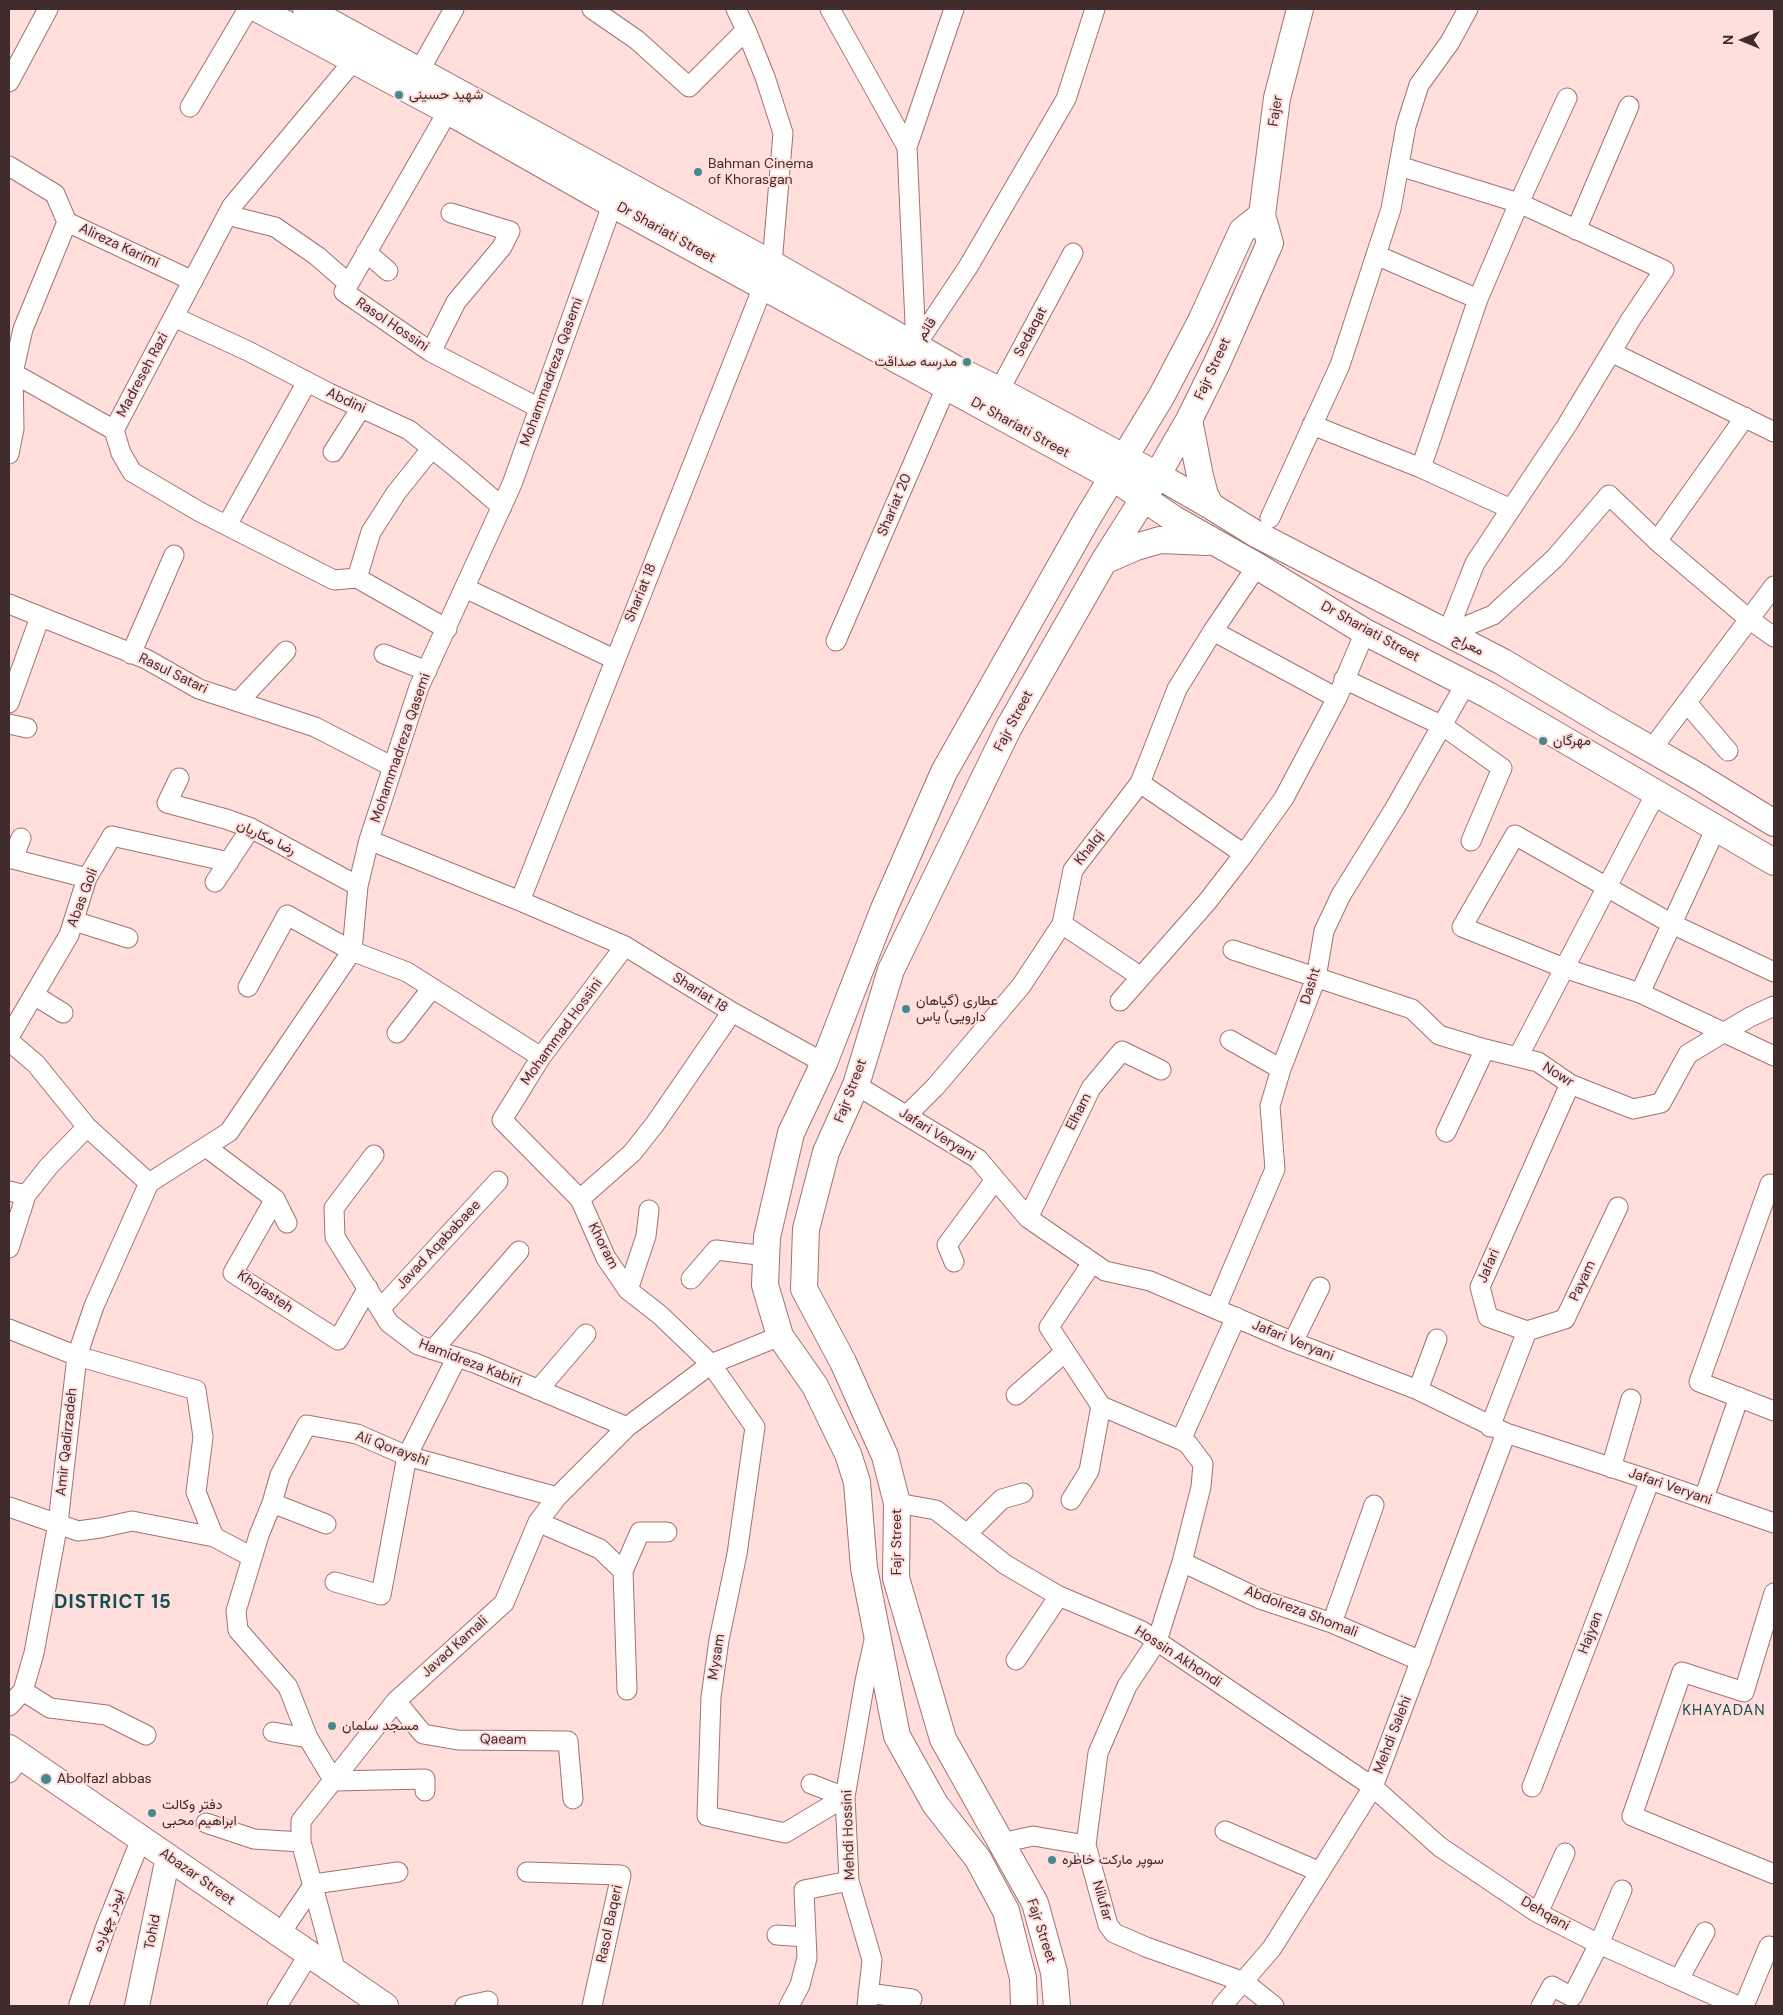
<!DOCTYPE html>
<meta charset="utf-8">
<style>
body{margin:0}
#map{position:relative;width:1783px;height:2015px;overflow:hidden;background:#ffdedc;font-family:"DM Sans",sans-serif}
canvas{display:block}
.frame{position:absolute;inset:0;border:10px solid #402c2b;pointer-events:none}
.north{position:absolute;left:1718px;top:15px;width:50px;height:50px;-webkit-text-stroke:4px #ffdedc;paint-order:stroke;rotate:270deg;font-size:14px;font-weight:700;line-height:20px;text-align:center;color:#402c2b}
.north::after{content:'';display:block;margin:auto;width:18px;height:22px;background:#402c2b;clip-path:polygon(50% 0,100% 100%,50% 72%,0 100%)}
</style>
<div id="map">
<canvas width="1783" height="2015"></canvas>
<div class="frame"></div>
<div class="north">N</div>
</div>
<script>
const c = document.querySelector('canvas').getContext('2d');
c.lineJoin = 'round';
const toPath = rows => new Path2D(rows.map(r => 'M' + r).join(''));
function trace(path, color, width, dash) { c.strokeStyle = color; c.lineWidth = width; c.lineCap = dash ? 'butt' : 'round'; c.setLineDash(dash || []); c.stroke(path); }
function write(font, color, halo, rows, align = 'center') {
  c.font = font + ' "DM Sans",Vazirmatn,sans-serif'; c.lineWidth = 4; c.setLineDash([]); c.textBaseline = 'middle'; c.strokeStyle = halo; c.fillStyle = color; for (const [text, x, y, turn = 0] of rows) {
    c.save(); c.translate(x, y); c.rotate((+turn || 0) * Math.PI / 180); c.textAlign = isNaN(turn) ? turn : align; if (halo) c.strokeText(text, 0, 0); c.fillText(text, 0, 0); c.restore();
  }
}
const minor = toPath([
 [592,9,637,40,689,87,746,30,736,9],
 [830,9,907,147],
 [954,9,907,147,916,345,968,267,1066,99,1095,9],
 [361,52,232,206,114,430,121,453,132,472,200,512,334,580,357,578,447,629],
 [9,82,48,9],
 [413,82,454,9],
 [452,99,448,111,344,292,431,352,539,408],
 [190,107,248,9],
 [9,166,55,194,67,222,193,281],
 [1399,166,1519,203,1664,270,1631,319,1567,425,1475,563,1447,634],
 [227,215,275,227,317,256,348,283],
 [1576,230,1629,106],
 [366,252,388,271],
 [1376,255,1478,299],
 [174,317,248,351,329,393,409,430,459,470,502,507],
 [431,352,456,302,502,247,510,231,451,213],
 [1611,352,1774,432],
 [13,373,114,430],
 [993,402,1073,253],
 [1312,425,1421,468],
 [333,452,361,408],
 [9,454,14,429,13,373,23,329,67,222],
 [1511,509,1421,468,1478,299,1519,203,1567,98],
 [1270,518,1340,365,1391,209,1406,126,1419,85,1450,42,1468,9],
 [227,525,307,382],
 [1657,541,1745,417],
 [357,578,371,532,396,493,432,448],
 [465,588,614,659],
 [9,604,146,659,199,689,315,727,393,767],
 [1213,631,1337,698],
 [1447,634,1493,615,1555,558,1609,495,1657,541,1750,620,1774,637],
 [836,641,951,376],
 [131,654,174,555],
 [384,654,427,671],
 [1344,679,1443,726,1502,768,1471,841],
 [238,702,286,651],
 [9,703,40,617],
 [1687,703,1728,751],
 [9,724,27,728],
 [1651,750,1774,586],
 [179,778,167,803,226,819,251,828,358,886],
 [1140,783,1244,854],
 [21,838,13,859,87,878],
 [369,840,520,901,625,946,732,1012,824,1063],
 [215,882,251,828],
 [520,901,772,264,783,133,765,77,746,30],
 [74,921,128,938],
 [1062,924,1141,977],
 [625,946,541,1057,502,1120,580,1199,606,1258,628,1290,660,1315,711,1364,755,1427,737,1554,719,1640,711,1697,707,1816,785,1833,845,1797],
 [1233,950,1412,1009,1439,1035,1485,1049,1538,1062,1570,1084,1633,1109,1661,1103,1688,1054,1750,1017,1774,1006],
 [1774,972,1672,924,1515,835,1462,927,1564,968,1640,993,1774,1056],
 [248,987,287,915,352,951,407,972,541,1057],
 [1640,993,1716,828],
 [34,995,63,1013],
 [1120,1001,1207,902,1244,854,1284,798,1337,698,1365,632],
 [397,1033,432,988],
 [9,1037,69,935,87,878,112,836,229,862],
 [1230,1040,1281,1069],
 [9,1041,36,1064,87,1127,149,1183],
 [1518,1057,1656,793],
 [856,1085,978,1159,1028,1218,1105,1271,1150,1281,1293,1342,1418,1390,1506,1433,1650,1480,1774,1523],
 [907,1115,936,1086,1021,986,1062,924,1073,870,1140,783,1177,689,1213,631,1257,566],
 [1446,1132,1485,1049],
 [206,1147,275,1199,233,1273,338,1340,368,1288],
 [374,1155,334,1208,335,1237,389,1323,418,1345,475,1363,627,1427],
 [149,1183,229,1132,352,951,358,886,369,840,419,687,512,484,616,194],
 [1770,1184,1699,1382,1774,1411],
 [9,1191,26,1195],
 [275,1199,287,1223],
 [580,1199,632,1153,655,1124,732,1012],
 [1028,1218,1091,1088,1122,1051,1161,1070],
 [9,1248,26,1195,49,1166,87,1127],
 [954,1262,947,1245,995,1180],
 [691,1279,716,1250,766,1256],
 [628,1290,646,1236,649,1210],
 [381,1308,498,1181],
 [1216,1308,1275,1169,1270,1106,1281,1069,1316,978,1324,931,1341,895,1395,808,1466,683],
 [9,1329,77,1356,196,1390,203,1437,196,1492,214,1537,252,1557],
 [1527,1331,1565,1319,1618,1207],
 [1293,1342,1320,1287],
 [433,1350,519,1251],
 [538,1390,586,1334],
 [1418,1390,1437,1339],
 [1016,1395,1065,1352],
 [1490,1427,1527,1331,1488,1317,1480,1287,1570,1084],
 [1181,1440,1236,1317],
 [1611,1468,1631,1399],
 [1704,1498,1739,1397],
 [1071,1500,1089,1471,1101,1406],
 [272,1503,326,1524],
 [897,1503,936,1510,1006,1565,1059,1596,1142,1631,1373,1787,1440,1847,1538,1913,1599,1944,1738,2006],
 [9,1507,78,1531,100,1528,132,1521,214,1537],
 [538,1522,600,1549,623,1571,627,1690],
 [967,1534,1002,1499,1023,1493],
 [1182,1562,1260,1599,1332,1623,1421,1661],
 [623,1571,640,1532,667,1532],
 [335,1582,381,1595,407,1456,457,1357],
 [1774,1593,1744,1692,1682,1672,1632,1816,1774,1874],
 [1332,1623,1374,1505],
 [1016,1660,1059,1596],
 [23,1691,50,1708,106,1715,146,1735],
 [396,1701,423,1734,458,1740,568,1741,573,1799],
 [9,1706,23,1691,34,1653,58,1523,77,1356,94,1306,149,1183],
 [273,1732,308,1738],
 [9,1773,21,1756],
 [811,1784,845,1797],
 [1532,1787,1650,1480],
 [425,1791,425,1779,334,1781,308,1738,288,1687,238,1630,236,1611,259,1535,272,1503,280,1475,307,1425,357,1434,407,1456,557,1497],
 [206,1823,254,1839,301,1842],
 [1225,1831,1320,1872],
 [1001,1843,1033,1836,1086,1845,1108,1925,1114,1933,1146,1947,1244,1982,1274,2006],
 [1086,1845,1098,1753,1127,1686,1157,1641,1182,1562,1201,1487,1203,1464,1188,1444,1181,1440,1101,1406,1049,1327,1092,1263],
 [527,1872,621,1875,592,2006],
 [1538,1913,1565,1853],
 [280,1934,314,1884,398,1872],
 [777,1935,806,1937],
 [336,1972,301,1842,301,1821,396,1701,504,1603,538,1522,557,1497,627,1427,711,1364,780,1336],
 [1679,1979,1705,1932],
 [868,1993,912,1999],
 [79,2004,106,1926,141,1839],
 [277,2006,309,1954],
 [465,2006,488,2001],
 [789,2006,800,1985,807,1958,804,1890,849,1881],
 [867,2006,872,1960,849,1881,845,1797,865,1681,875,1636],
 [1222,2006,1272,1948,1373,1787,1506,1433],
 [1541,2006,1552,1986,1572,1997,1599,1944,1622,1890],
 [1744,2006,1769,1946]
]);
const tertiary = toPath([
 [137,2006,168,1857]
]);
const secondary = toPath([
 [258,9,448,111,612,204,1112,477,1174,519,1257,566,1365,632,1488,695,1774,862],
 [306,9,772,264,954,368,987,384,1157,475,1211,506,1256,534,1503,662,1605,723,1696,775,1774,823],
 [1189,420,1200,476,1205,495,1211,506],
 [1104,561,1136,547,1160,540,1207,542],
 [9,1748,385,2006],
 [1024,2006,1023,1978,1006,1911,978,1859,935,1804,897,1736,864,1568,857,1482,848,1454,815,1386,780,1336,765,1285,767,1237,791,1133,824,1063,883,911,944,772,1087,519,1161,397,1201,321,1242,231,1262,215],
 [1057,2006,1054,1972,1035,1903,943,1739,896,1578,897,1503,885,1456,843,1362,804,1289,806,1229,826,1152,856,1085,891,970,1009,727,1104,561,1144,498,1189,420,1217,363,1270,243,1262,215,1277,98,1300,9]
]);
trace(minor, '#a27270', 21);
trace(tertiary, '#a27270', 26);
trace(secondary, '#a27270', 28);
trace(minor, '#fff', 19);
trace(tertiary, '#fff', 24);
trace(secondary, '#fff', 26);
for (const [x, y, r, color] of [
 [399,95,5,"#428a8f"],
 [698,172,5,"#428a8f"],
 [967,362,5,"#428a8f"],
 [1543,741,5,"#428a8f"],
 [906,1009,5,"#428a8f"],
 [332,1726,5,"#428a8f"],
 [46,1779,6,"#428a8f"],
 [152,1813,5,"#428a8f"],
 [1052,1860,5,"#428a8f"]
]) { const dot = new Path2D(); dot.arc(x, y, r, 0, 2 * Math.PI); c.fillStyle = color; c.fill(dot); trace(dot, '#ffdedc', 2); }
write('14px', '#402c2b', '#ffdedc', [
 ["شهید حسینی",409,95],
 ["Bahman Cinema",708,164],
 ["of Khorasgan",708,180],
 ["مدرسه صداقت",957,362,"right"],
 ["مهرگان",1553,741],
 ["عطاری (گیاهان",916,1001],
 ["دارویی) یاس",916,1017],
 ["مسجد سلمان",342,1726],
 ["Abolfazl abbas",57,1779],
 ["دفتر وکالت",162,1805],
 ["ابراهیم محبی",162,1821],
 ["سوپر مارکت خاطره",1062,1860]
], 'left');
write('14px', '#402c2b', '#ffdedc', [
 ["Fajer",1276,111,-81],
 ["Dr Shariati Street",666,233,29],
 ["Alireza Karimi",119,246,25],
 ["Rasol Hossini",392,325,34],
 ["قائم",927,329,-56],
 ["Sedaqat",1031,332,-62],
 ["Fajr Street",1213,369,-65],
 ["Mohammadreza Qasemi",552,372,-70],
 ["Madreseh Razi",143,375,-62],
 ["Abdini",346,401,25],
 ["Dr Shariati Street",1020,428,29],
 ["Shariat 20",895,505,-67],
 ["Shariat 18",641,593,-68],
 ["Dr Shariati Street",1370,632,29],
 ["معراج",1468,645,26],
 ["Rasul Satari",173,674,26],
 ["Fajr Street",1014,721,-62],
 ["Mohammadreza Qasemi",401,748,-71],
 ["رضا مکاریان",266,838,26],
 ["Khalqi",1090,848,-52],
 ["Abas Goli",83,898,-69],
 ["Dasht",1311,986,-73],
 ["Shariat 18",700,993,32],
 ["Mohammad Hossini",562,1032,-54],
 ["Nowr",1558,1075,32],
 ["Fajr Street",851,1091,-69],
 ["Elham",1079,1112,-63],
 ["Jafari Veryani",937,1135,32],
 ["Javad Aqababaee",439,1245,-47],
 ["Khoram",603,1246,63],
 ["Jafari",1489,1266,-67],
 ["Payam",1583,1281,-65],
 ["Khojasteh",265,1292,34],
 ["Jafari Veryani",1293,1341,22],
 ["Hamidreza Kabiri",470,1363,21],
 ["Amir Qadirzadeh",67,1442,-84],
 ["Ali Qorayshi",392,1449,20],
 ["Jafari Veryani",1670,1487,19],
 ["Fajr Street",897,1542,-90],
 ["Abdolreza Shomali",1301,1612,21],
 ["Hajyan",1591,1633,-69],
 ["Javad Kamali",455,1647,-42],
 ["Mysam",717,1657,-81],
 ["Hossin Akhondi",1178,1657,33],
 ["Mehdi Salehi",1393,1735,-69],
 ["Qaeam",503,1740,1],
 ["Mehdi Hossini",849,1835,-92],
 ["Abazar Street",197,1877,35],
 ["Nilufar",1102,1901,74],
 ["Dehqani",1545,1914,30],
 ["ابوذر چهارده",109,1921,-69],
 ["Rasol Baqeri",610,1924,-78],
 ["Fajr Street",1041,1931,72],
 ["Tohid",153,1932,-79]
]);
c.letterSpacing = '1px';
write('15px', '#135054', '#ffdedc', [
 ["KHAYADAN",1724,1711]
]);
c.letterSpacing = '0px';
c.letterSpacing = '1px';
write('bold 19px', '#135054', '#ffdedc', [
 ["DISTRICT 15",113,1603]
]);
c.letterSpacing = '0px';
</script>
